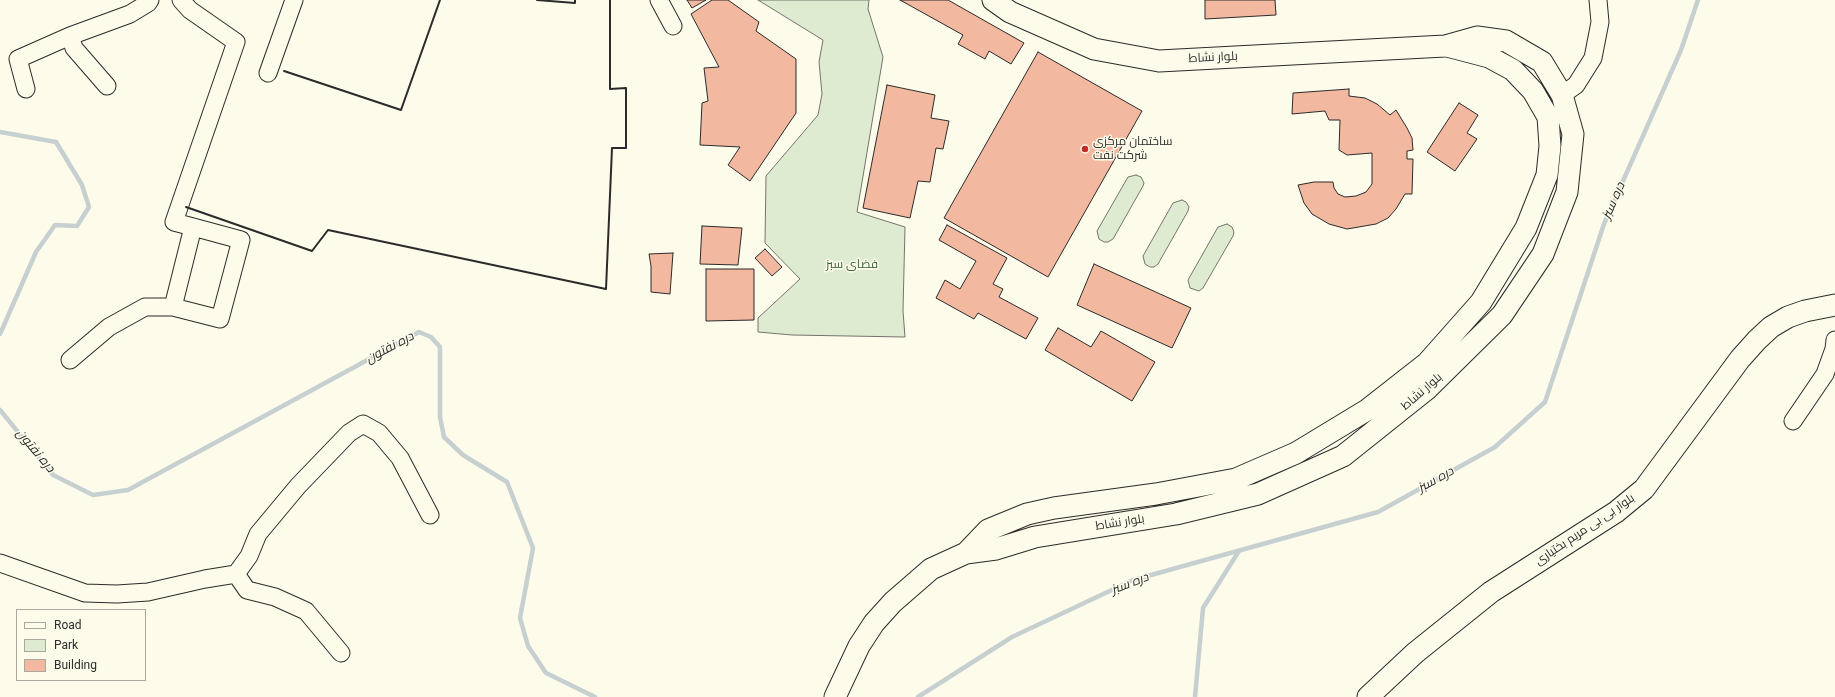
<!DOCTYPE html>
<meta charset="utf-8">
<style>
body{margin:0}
#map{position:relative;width:1835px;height:697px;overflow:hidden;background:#fdfbea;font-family:Roboto,sans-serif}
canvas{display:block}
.legend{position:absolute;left:16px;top:609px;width:130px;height:72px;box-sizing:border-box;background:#fdfbea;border:1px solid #a9a89e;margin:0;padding:5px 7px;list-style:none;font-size:12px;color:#2b2b2b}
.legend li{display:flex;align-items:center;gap:8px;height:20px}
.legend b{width:20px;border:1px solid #a9a89e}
</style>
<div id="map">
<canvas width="1835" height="697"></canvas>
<ul class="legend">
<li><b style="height:5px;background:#fdfbea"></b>Road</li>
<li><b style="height:11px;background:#deebd1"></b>Park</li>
<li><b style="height:11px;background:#f2b8a0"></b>Building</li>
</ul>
</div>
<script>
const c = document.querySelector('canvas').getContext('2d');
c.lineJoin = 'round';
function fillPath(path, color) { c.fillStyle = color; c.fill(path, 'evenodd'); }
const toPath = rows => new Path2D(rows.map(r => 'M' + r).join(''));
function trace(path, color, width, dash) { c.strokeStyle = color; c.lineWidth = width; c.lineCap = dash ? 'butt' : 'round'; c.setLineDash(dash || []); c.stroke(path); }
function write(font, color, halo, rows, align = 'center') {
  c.font = font + ' Roboto,Cairo,sans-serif'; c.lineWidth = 3; c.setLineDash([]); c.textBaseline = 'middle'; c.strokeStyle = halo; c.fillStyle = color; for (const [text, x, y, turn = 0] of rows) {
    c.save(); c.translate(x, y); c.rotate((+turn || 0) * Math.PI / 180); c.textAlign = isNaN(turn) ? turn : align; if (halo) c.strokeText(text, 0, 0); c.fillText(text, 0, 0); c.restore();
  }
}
const green = toPath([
 [758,0,869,0,868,9,883,57,857,212,905,227,903,311,905,337,792,335,758,332,758,318,800,279,765,243,766,176,818,115,822,94,819,62,823,40,758,0],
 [1136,175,1141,177,1144,183,1143,186,1113,239,1108,242,1104,242,1099,239,1097,231,1128,177,1136,175],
 [1182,200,1186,202,1189,207,1188,211,1158,264,1154,267,1150,267,1145,264,1143,256,1173,203,1182,200],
 [1227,224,1232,227,1234,232,1233,236,1203,288,1199,291,1190,288,1188,280,1218,227,1227,224]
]);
fillPath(green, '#deebd1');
trace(green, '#74746e', 1);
trace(toPath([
 [0,132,56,142,82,185,89,207,77,226,55,225,36,252,0,334],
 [0,410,53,475,93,495,128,490,419,332,431,337,440,347,440,417,444,437,463,455,507,482,533,548,520,618,528,646,546,673,595,697],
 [918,697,1012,637,1133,580,1378,512,1495,447,1545,402,1604,224,1681,50,1698,0],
 [1195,697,1203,608,1239,551]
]), '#c7d0d0', 4.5);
const building = toPath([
 [687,0,706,0,692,8,687,0],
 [712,0,728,0,759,22,756,31,796,59,796,113,750,181,728,165,740,147,700,145,702,103,708,101,704,68,719,67,691,14,712,0],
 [900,0,948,0,1024,43,1011,64,989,51,985,59,958,44,963,35,900,0],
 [1205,0,1275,0,1276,15,1205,19,1205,0],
 [1038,52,1142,111,1048,277,944,218,1038,52],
 [887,85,935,95,931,118,949,121,943,149,936,148,930,182,918,181,910,218,863,208,887,85],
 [1349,89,1349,96,1365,98,1377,104,1390,115,1396,110,1407,128,1412,138,1413,150,1407,151,1407,159,1413,159,1412,194,1405,194,1396,209,1388,218,1376,224,1347,229,1329,224,1312,214,1304,203,1298,185,1314,182,1333,182,1334,188,1338,194,1345,197,1356,196,1366,192,1372,184,1372,153,1347,155,1339,150,1340,120,1329,120,1325,111,1292,114,1293,93,1349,89],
 [1459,103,1478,115,1467,133,1477,139,1455,171,1427,152,1459,103],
 [947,225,1007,258,993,284,1003,289,999,297,1038,318,1026,339,978,313,974,319,936,298,945,280,960,289,976,261,939,240,947,225],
 [702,226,742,228,738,265,700,264,702,226],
 [765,249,782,267,772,276,755,258,765,249],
 [673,253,670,294,651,292,651,266,649,254,673,253],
 [1094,264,1191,308,1172,348,1077,305,1094,264],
 [706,269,754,269,754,320,706,321,706,269],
 [1058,328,1091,347,1101,331,1155,362,1132,401,1045,350,1058,328]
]);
fillPath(building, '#f2b8a0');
trace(building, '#2b2b2b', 1);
const minor = toPath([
 [181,0,190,10,236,42,174,222,193,227,241,240,220,319,173,307,193,227],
 [659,0,673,26],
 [70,36,74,48,107,86],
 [268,73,294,0],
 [26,89,18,59,70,36,130,14,148,3,150,0],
 [1562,95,1576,85,1593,58,1600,22,1598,0],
 [70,360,109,327,145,307,173,307],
 [1793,421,1825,374,1834,349,1835,340],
 [0,563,85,593,117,594,148,592,205,579,236,574,249,556,258,534,298,486,349,433,363,424,379,433,400,458,430,515],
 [236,574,247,590,275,597,306,611,341,653]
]);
const major = toPath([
 [966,553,988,530,1027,514,1054,508,1156,494,1236,479,1296,453,1367,410,1427,363,1481,302,1526,228,1547,175,1550,146,1548,117,1533,91,1513,70,1489,57,1447,46],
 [835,697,859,646,874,623,893,602,931,569,966,553,996,549,1035,537,1176,514,1258,494,1343,456,1427,389,1502,315,1543,254,1567,192,1573,134,1562,95,1542,62,1506,41,1477,37,1445,46,1159,61,1094,49,1010,12,993,0],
 [1368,697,1415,653,1491,592,1616,512,1644,489,1740,359,1757,340,1771,327,1788,317,1805,311,1835,305]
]);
trace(minor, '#2b2b2b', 19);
trace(major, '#2b2b2b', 23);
trace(minor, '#fdfbea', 17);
trace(major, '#fdfbea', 21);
trace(toPath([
 [537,0,575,3,575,0],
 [284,71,401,110,440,0],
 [186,207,312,251,328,230,606,289,612,148,626,148,626,88,610,89,610,0]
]), '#2b2b2b', 2);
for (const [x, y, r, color] of [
 [1085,149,4,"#c62828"]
]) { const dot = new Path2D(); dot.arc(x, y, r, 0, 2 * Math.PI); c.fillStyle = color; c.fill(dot); trace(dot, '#fdfbea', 1.5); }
write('12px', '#2b2b2b', '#fdfbea', [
 ["بلوار نشاط",1213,58,-3],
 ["بلوار نشاط",1422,392,-41],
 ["بلوار نشاط",1120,523,-9],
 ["بلوار بی بی مریم بختیاری",1585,530,-34]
]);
write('12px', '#2b2b2b', '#fdfbea', [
 ["ساختمان مرکزی",1093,142],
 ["شرکت نفت",1093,156]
], 'left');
write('12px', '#34623c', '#fdfbea', [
 ["فضای سبز",852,265]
]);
write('italic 13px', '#2b2b2b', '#fdfbea', [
 ["دره سبز",1614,201,-66],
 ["دره نفتون",390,348,-28],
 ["دره نفتون",35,451,50],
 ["دره سبز",1436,480,-29],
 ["دره سبز",1130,584,-21]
]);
</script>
